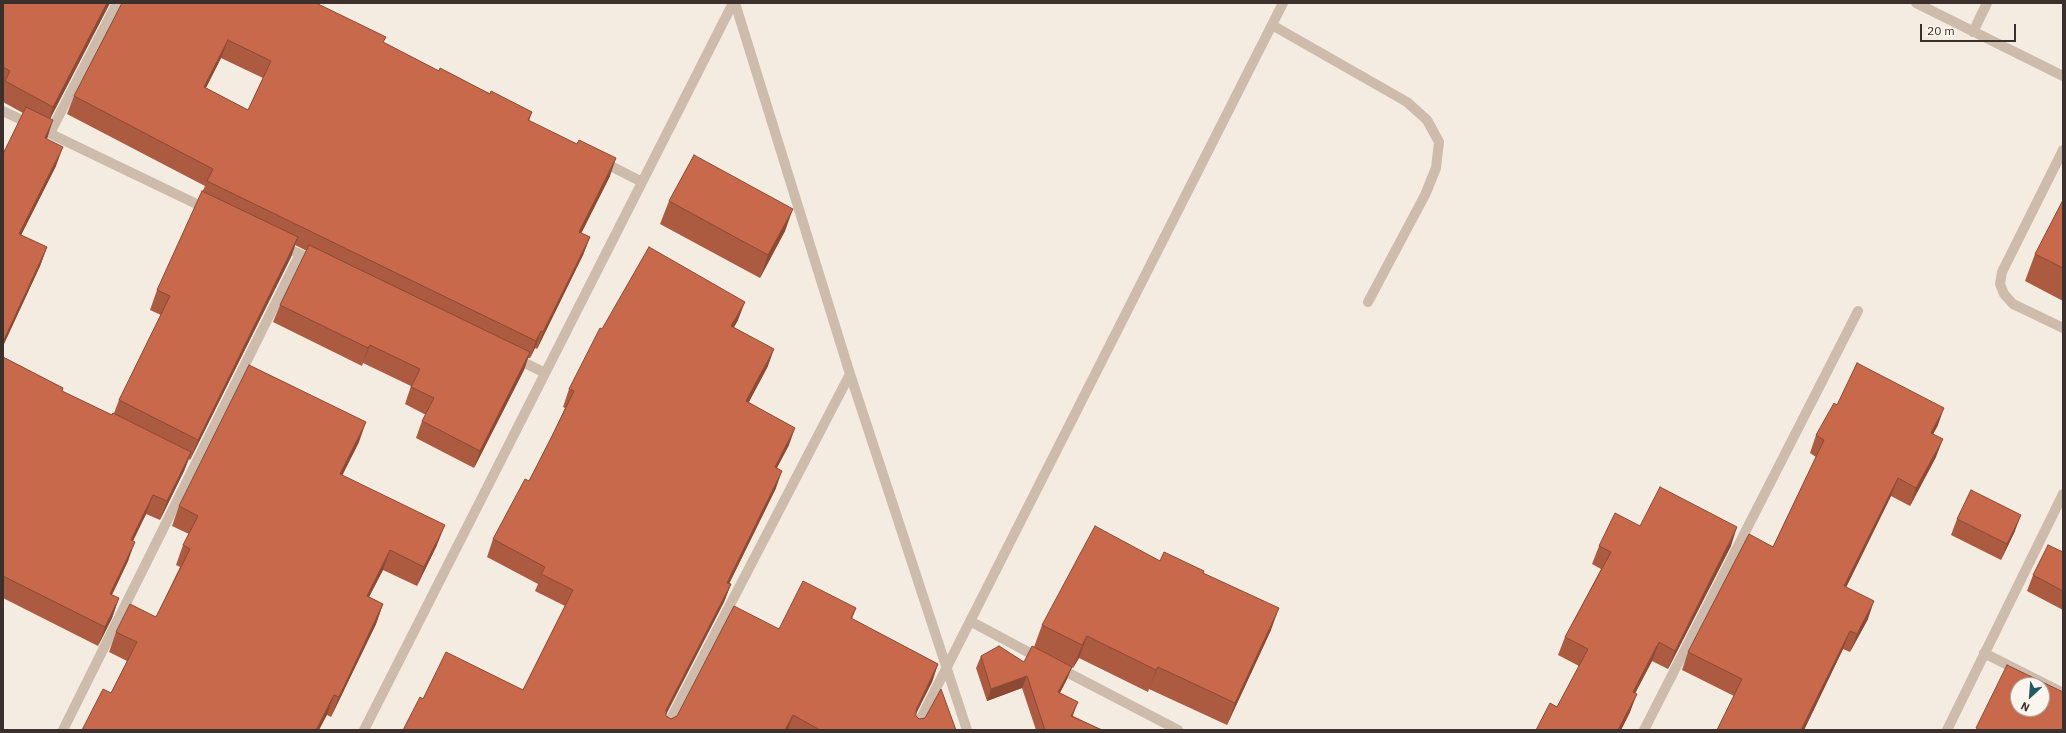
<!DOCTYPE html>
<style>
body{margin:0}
#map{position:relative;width:2066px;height:733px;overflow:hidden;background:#f4ebe1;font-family:"IBM Plex Sans",sans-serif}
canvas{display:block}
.frame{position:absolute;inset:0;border:4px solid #3b302b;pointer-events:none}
.north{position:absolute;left:2010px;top:677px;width:40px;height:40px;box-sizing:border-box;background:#fbf5ee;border:1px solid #aea6a0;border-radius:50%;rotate:206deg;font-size:11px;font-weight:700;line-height:16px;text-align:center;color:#3b302b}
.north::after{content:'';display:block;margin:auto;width:14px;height:18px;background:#1f5a5e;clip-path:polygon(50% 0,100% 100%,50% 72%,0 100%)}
.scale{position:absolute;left:1920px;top:24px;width:96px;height:18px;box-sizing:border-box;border:2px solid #3b302b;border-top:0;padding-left:5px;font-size:12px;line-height:14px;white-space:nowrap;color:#3b302b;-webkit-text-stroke:3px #fbf5ee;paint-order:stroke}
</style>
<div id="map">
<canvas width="2066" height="733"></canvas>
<div class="frame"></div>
<div class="north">N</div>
<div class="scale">20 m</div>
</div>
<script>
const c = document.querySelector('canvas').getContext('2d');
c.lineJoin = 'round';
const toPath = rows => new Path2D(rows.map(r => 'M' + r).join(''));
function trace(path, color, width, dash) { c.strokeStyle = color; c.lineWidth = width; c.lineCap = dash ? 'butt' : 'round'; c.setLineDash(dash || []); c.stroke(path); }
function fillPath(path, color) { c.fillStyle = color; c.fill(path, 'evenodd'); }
trace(toPath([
 [735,3,850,374,967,730],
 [1916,3,2063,76],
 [1272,25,1407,102,1427,120,1439,142,1436,168,1425,195,1368,302],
 [1973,32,1987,3],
 [3,111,209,210],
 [50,133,117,3],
 [2063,150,2002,272,2000,284,2004,294,2013,304,2063,328],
 [601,161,642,182],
 [282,246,315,261],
 [515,358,545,373],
 [970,621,1041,659],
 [1984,653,2063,693],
 [1057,667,1178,730],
 [63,730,300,254],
 [364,730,733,3],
 [665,730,850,374],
 [915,730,1283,3],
 [1644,730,1858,311],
 [1947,730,2063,494]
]), '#cdbbac', 10);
fillPath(toPath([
 [3,3,110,3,50,118,47,139,56,166,21,235,47,247,40,266,3,346,3,154,23,113,3,102],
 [122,3,384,43,439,71,532,112,529,121,610,176,581,233,590,237,583,255,537,349,535,348,530,358,528,358,524,370,474,468,416,438,422,421,426,415,405,404,411,386,363,363,362,366,273,322,280,305,307,251,295,245,291,257,190,460,189,459,184,471,160,520,146,514,133,541,128,561,112,595,119,598,112,618,98,646,3,598,3,357,63,388,62,391,112,415,114,413,119,400,161,315,150,310,157,290,205,186,67,114,74,96],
 [221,58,263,78,248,110,206,88],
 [2063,200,2063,301,2025,281,2035,254],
 [669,201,785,231,760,278,660,224],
 [738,320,734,327,768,366,748,403,789,445,777,468,776,488,729,584,731,584,724,602,666,715,666,716,671,719,677,716,779,629,856,608,852,619,938,664,932,682,916,714,916,716,919,719,956,730,403,730,423,699,523,690,565,606,535,591,538,584,487,557,493,539,529,481,552,436,565,408,563,407,569,389,602,329],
 [1837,405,1938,425,1933,434,1936,457,1910,506,1891,496,1846,587,1868,619,1850,652,1843,649,1804,730,1717,730,1734,696,1682,670,1688,652,1773,547,1816,457,1810,453,1816,435],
 [359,442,342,475,437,545,417,586,383,570,369,597,383,604,376,624,331,717,327,715,111,693,127,661,109,652,116,632,156,617,180,567,176,565,183,545,189,534,172,526,179,506],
 [1957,519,2015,531,2001,560,1951,535],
 [1640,526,1731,546,1668,669,1652,661,1635,693,1630,712,1621,730,1536,730,1557,707,1579,666,1558,655,1565,637,1601,569,1592,564,1599,546],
 [2063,551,2063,610,2027,591,2033,575],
 [1160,561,1204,573,1271,630,1227,725,1149,689,1148,692,1079,658,1073,668,1034,647,1042,625],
 [981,656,1024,662,1072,667,1067,679,1060,693,1073,715,1073,716,1102,730,1036,730,1022,688,987,701,976,668]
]), '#ac5a40');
fillPath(toPath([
 [107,3,110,3,47,125,53,107],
 [228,40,221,58,197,105,204,87],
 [53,120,47,139,45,138],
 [63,147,56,166,12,253,19,234],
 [616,158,610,176,573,250,579,232],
 [793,209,785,231,760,278,768,255],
 [298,237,291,257,190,460,198,440],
 [590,237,583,255,537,349,543,332],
 [47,247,40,266,3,346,3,342],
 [745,302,738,320,725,343,731,326],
 [541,331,535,348,530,358,536,341],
 [370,345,363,363,362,366,368,348],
 [774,349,768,366,740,419,746,401],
 [530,352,524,370,474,468,480,451],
 [1944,408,1938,425,1924,451,1931,433],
 [366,422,359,442,333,494,340,474],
 [795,428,789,445,768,484,775,467],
 [1943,439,1936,457,1910,506,1916,488],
 [191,452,184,471,160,520,167,501],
 [782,471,776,488,721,600,727,583],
 [1898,478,1891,496,1838,604,1844,586],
 [153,495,146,514,124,559,131,540],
 [2021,515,2015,531,2001,560,2007,544],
 [445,525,437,545,417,586,424,567],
 [1737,527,1731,546,1668,669,1675,651],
 [135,542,128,561,103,613,110,594],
 [390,550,383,570,359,616,367,596],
 [731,584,724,602,659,727,666,710],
 [119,598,112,618,98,646,105,627],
 [1874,601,1868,619,1850,652,1857,634],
 [383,604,376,624,331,717,339,697],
 [1279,608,1271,630,1227,725,1235,703],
 [1850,631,1843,649,1804,730,1801,730],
 [1087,636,1079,658,1073,668,1082,645],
 [1659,642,1652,661,1626,711,1633,692],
 [938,664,932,682,909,727,916,710],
 [1072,667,1067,679,1054,704,1058,692],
 [1158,667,1149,689,1148,692,1156,670],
 [1027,676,1022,688,987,701,991,689],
 [1637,694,1630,712,1621,730,1618,730],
 [334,695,327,715,319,730,316,730],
 [1078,702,1073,715,1067,728,1071,716],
 [793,715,788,730,785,730]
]), '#8c4a34');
const building = toPath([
 [3,3,107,3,53,107,5,81,10,71,3,67,3,3],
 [122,3,316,3,386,37,383,42,439,71,440,68,490,94,491,91,532,112,528,120,577,144,579,140,616,158,579,232,590,237,543,332,541,331,536,341,207,181,213,169,74,96,122,3],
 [228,40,271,61,248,110,204,87,228,40],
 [26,107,53,120,45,138,63,147,19,234,47,247,3,342,3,154,26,107],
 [694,155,793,209,768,255,669,201,694,155],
 [202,191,298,237,198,440,119,400,170,296,157,290,202,191],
 [2063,200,2063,268,2035,254,2063,200],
 [309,245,530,352,480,451,422,421,434,398,411,387,420,369,370,345,368,348,280,305,309,245],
 [649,247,745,302,731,326,774,349,746,401,795,428,775,467,782,471,727,583,731,584,666,710,666,716,671,719,677,716,734,606,779,629,803,581,856,608,851,618,938,664,916,710,916,716,919,719,925,718,941,689,956,730,820,730,793,715,785,730,403,730,420,697,423,699,446,652,523,690,573,590,541,574,545,567,493,539,525,479,529,481,552,436,574,391,569,389,600,328,602,329,649,247],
 [3,357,63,388,62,391,112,415,113,413,191,452,167,501,153,495,131,540,135,542,110,594,119,598,105,627,3,576,3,357],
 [1857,363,1944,408,1931,433,1943,439,1916,488,1898,478,1844,586,1874,601,1857,634,1850,631,1801,730,1717,730,1742,679,1688,652,1749,534,1773,547,1824,440,1816,435,1834,403,1837,405,1857,363],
 [249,365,366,422,340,474,445,525,424,567,390,550,367,596,383,604,339,697,334,695,316,730,82,730,103,689,111,693,137,642,116,632,130,604,156,617,190,549,183,545,198,516,179,506,249,365],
 [1660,487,1737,527,1675,651,1659,642,1633,692,1637,694,1618,730,1536,730,1550,703,1557,707,1588,649,1565,637,1611,552,1599,546,1615,513,1640,526,1660,487],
 [1971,490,2021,515,2007,544,1957,519,1971,490],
 [1095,526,1160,561,1164,552,1204,571,1203,573,1279,608,1235,703,1158,667,1156,670,1087,636,1082,645,1042,625,1095,526],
 [2048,545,2063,552,2063,551,2063,591,2033,575,2048,545],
 [999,646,1024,662,1032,646,1072,667,1058,692,1078,702,1071,716,1102,730,1045,730,1027,676,991,689,981,656,999,646],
 [2007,665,2063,692,2063,730,1980,730,1976,728,2007,665],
 [2018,685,2042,685,2042,709,2018,709,2018,685]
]);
fillPath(building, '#c8694b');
trace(building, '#8c4a34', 1);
</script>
